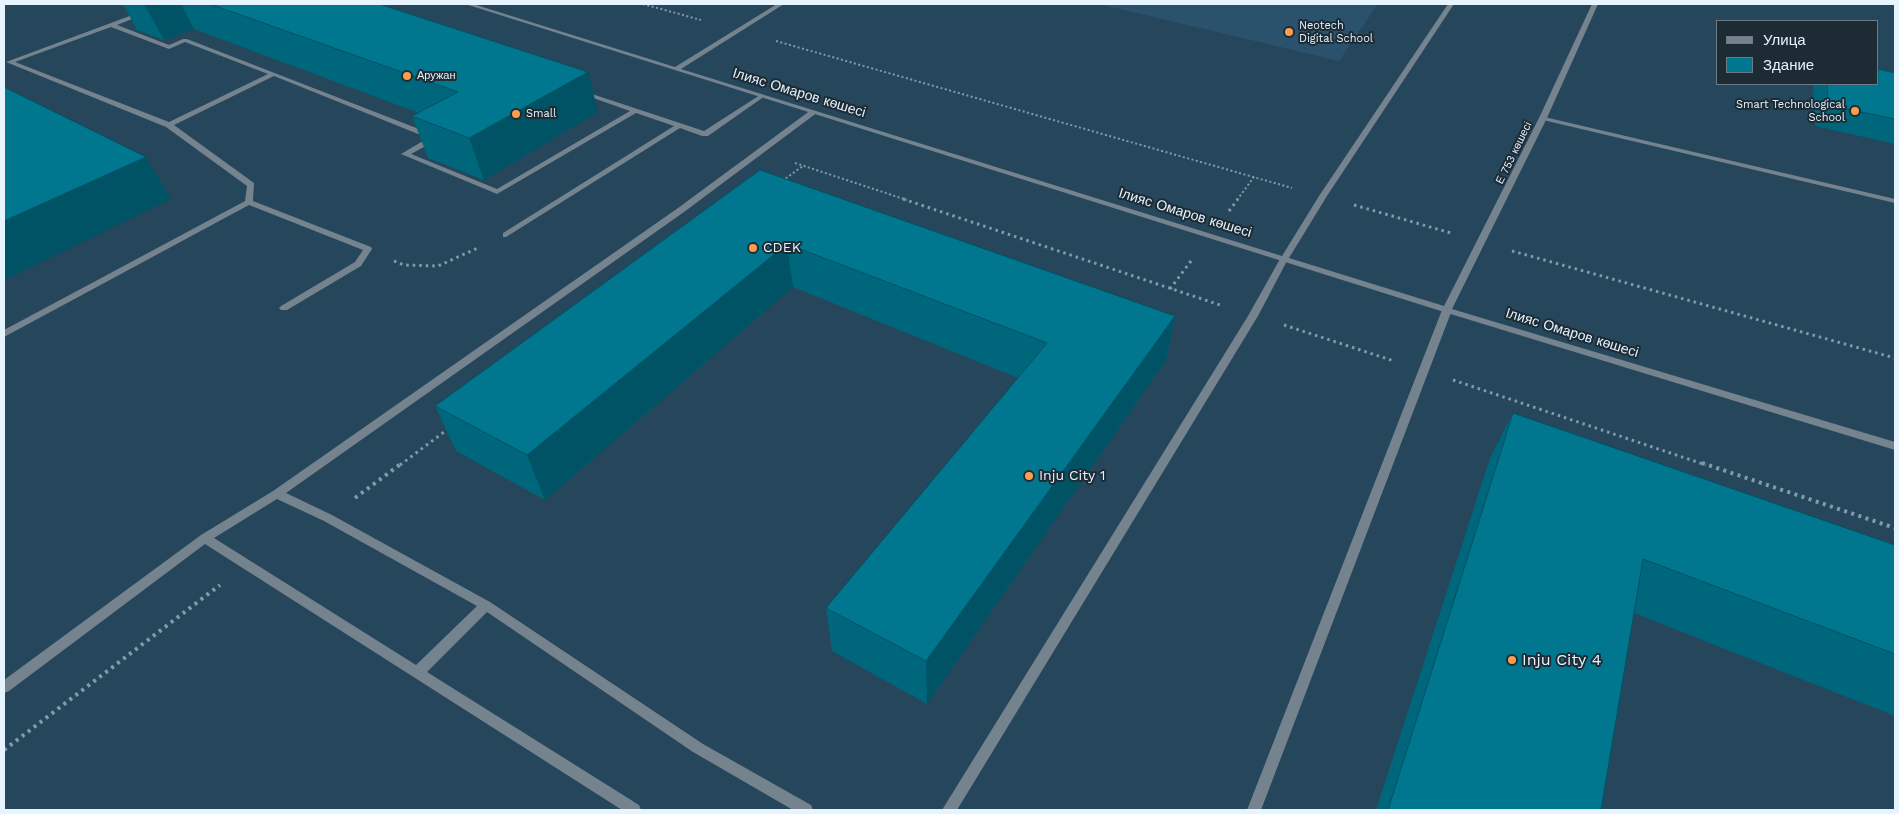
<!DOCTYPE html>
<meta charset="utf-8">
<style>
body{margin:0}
#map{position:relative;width:1899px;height:814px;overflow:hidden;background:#25465b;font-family:"Work Sans",sans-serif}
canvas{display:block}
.frame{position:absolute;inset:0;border:5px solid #e5f4ff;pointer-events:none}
.legend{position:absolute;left:1716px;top:20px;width:162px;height:65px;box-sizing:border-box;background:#1c2b34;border:1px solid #6c7b85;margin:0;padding:6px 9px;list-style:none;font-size:15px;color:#e5f4ff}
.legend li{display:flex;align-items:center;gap:10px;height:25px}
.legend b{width:25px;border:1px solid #6c7b85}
</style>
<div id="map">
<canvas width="1899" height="814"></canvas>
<div class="frame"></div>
<ul class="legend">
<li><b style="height:6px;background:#74838d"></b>Улица</li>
<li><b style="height:14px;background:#00778f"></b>Здание</li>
</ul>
</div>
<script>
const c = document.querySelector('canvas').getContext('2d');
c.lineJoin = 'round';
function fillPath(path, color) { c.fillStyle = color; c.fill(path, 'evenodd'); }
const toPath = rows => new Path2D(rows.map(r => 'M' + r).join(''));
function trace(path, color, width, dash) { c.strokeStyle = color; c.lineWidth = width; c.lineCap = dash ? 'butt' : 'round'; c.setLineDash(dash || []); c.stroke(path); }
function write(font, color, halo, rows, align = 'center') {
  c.font = font + ' "Work Sans",sans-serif'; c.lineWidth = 4; c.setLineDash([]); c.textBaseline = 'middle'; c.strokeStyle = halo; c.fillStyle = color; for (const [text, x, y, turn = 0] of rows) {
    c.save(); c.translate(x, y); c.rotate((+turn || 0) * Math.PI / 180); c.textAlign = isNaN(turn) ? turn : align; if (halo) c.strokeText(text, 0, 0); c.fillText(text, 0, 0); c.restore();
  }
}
fillPath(toPath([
 [1099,4,1378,4,1339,61]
]), '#2a526c');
trace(toPath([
 [643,4,701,20],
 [776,41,1292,188],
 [795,163,907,200],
 [782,181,803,166],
 [1237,200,1254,177]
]), '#829bab', 2, [2, 2.5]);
trace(toPath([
 [903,199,1223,306],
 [1354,205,1451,233],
 [1229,211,1238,199],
 [1512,251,1895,358],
 [394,261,404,265,438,266,480,247],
 [1170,289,1191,261],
 [1284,325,1394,361],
 [1453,380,1706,465],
 [400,465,448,429]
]), '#829bab', 3, [2.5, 4]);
trace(toPath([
 [1702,463,1895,528],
 [355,498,402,463],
 [4,750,220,585]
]), '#829bab', 4, [3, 4.5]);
fillPath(toPath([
 [162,4,170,4,117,25,169,45,183,39,187,39,437,136,437,140,411,154,497,189,630,111,579,93,579,91,583,91,704,131,760,95,765,96,708,136,702,136,680,128,506,237,503,237,503,233,674,126,636,113,497,194,401,154,428,138,274,76,174,125,254,183,253,201,371,247,372,249,361,266,287,310,281,310,279,308,281,306,355,262,363,250,249,205,4,337,4,330,245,201,247,186,166,127,6,62,162,4],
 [111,27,169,49,185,42,268,74,169,122,15,62,111,27],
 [811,110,818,112,684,212,286,493,332,515,490,602,703,744,811,805,813,810,793,810,693,752,487,612,427,672,639,805,641,810,622,810,205,544,9,691,4,693,4,680,201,535,273,491,678,208,811,110],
 [277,499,324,521,477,606,416,665,214,538,277,499],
 [1540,116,1895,199,1895,203,1543,120,1539,118,1540,116],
 [1284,256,1288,259,1258,316,957,810,942,810,1248,316,1280,259,1284,256],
 [1447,307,1452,310,1261,810,1247,810,1442,310,1447,307]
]), '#74838d');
fillPath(toPath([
 [465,4,473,4,675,67,777,4,784,4,681,69,1282,256,1319,196,1448,4,1454,4,1327,196,1289,258,1444,306,1539,118,1592,4,1598,4,1547,118,1452,309,1895,442,1895,450,1444,312,465,4]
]), '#74838d');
fillPath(toPath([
 [123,4,379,4,598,112,484,180,428,158,412,116,419,113,194,29,164,40,137,30],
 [1895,73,1895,144,1815,126,1813,84,1878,84],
 [760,170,1175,316,1166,360,927,704,832,651,826,608,1018,378,793,287,545,500,456,451,435,406],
 [1513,413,1895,545,1895,716,1634,613,1601,810,1376,810,1490,458]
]), '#00667b');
fillPath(toPath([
 [144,4,181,4,194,29,164,40],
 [588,72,598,112,484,180,469,138],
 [146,157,171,199,4,280,4,221],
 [787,244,793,287,545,500,527,455],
 [1175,316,1166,360,927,704,926,661]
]), '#005364');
const building = toPath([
 [210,4,379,4,588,72,469,138,412,116,458,92,210,4],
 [1878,69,1895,73,1895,119,1828,105,1827,84,1878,84,1878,69],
 [4,87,146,157,4,221,4,87],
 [760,170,1175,316,926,661,826,608,1047,343,787,244,527,455,435,406,760,170],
 [1513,413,1895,545,1895,654,1643,559,1601,810,1388,810,1513,413]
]);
fillPath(building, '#00778f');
trace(building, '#005364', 1);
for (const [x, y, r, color] of [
 [1289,32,5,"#fb9e50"],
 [407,76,5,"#fb9e50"],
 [1855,111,5,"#fb9e50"],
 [516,114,5,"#fb9e50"],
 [753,248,5,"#fb9e50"],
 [1029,476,5,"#fb9e50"],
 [1512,660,5,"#fb9e50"]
]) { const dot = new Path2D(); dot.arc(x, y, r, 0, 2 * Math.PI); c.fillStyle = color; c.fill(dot); trace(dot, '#1c2b34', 2); }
write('11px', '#e5f4ff', '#1c2b34', [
 ["Neotech",1299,26],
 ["Digital School",1299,39],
 ["Аружан",417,76],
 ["Smart Technological",1845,105,"right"],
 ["School",1845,118,"right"],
 ["Small",526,114]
], 'left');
write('11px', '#e5f4ff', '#1c2b34', [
 ["Е 753 көшесі",1514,153,-64]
]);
write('14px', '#e5f4ff', '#1c2b34', [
 ["Ілияс Омаров көшесі",799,93,17],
 ["Ілияс Омаров көшесі",1185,213,17],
 ["Ілияс Омаров көшесі",1572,333,17]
]);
write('14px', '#e5f4ff', '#1c2b34', [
 ["CDEK",763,248],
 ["Inju City 1",1039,476]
], 'left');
write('16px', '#e5f4ff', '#1c2b34', [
 ["Inju City 4",1522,660]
], 'left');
</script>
